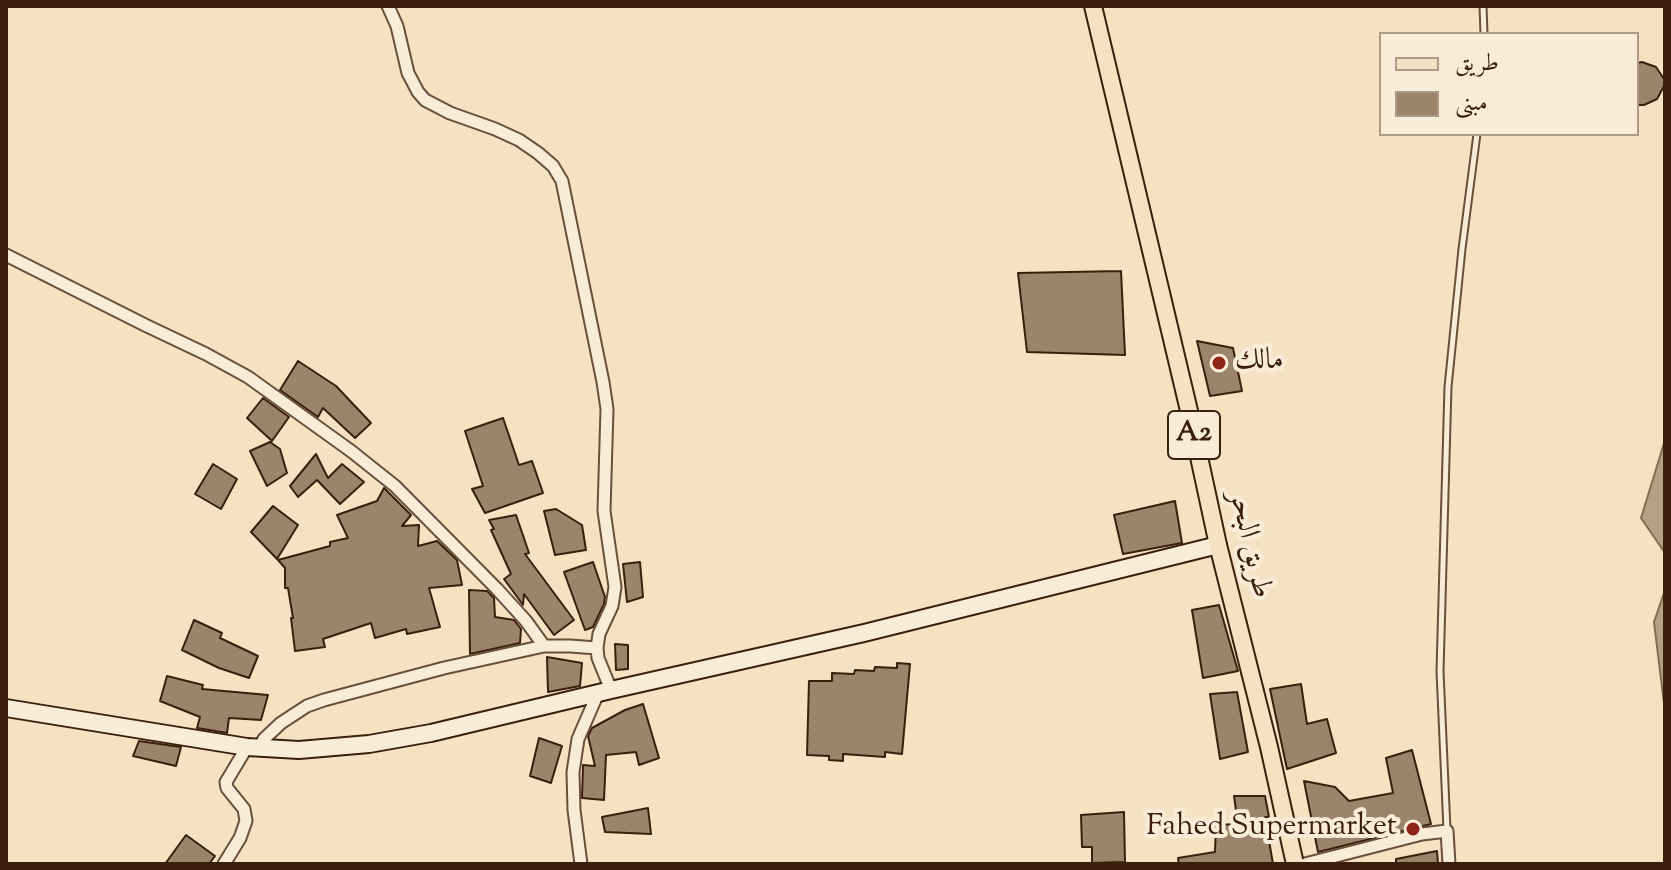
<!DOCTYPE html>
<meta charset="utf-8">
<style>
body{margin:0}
#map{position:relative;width:1671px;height:870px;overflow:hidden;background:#f5e2c3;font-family:"Sorts Mill Goudy",Amiri,serif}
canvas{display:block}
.frame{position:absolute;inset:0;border:8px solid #3a1f0c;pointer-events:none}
.legend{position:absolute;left:1379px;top:32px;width:260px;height:104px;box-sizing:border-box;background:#f8ecd8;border:2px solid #ac9a86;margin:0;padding:10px 14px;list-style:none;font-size:24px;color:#3a1f0c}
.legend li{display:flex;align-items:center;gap:16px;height:40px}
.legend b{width:40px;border:2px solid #ac9a86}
</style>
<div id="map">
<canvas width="1671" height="870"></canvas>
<div class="frame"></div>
<ul class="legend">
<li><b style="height:10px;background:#f5e2c3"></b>طريق</li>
<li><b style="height:22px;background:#9b846b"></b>مبنى</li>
</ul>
</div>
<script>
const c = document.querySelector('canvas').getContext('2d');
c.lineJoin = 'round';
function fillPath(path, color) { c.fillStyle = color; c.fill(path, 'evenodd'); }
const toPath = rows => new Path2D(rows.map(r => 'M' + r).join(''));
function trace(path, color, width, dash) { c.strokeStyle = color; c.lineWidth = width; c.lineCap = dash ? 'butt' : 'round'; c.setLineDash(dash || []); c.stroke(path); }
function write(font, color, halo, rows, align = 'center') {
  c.font = font + ' "Sorts Mill Goudy",Amiri,serif'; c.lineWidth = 8; c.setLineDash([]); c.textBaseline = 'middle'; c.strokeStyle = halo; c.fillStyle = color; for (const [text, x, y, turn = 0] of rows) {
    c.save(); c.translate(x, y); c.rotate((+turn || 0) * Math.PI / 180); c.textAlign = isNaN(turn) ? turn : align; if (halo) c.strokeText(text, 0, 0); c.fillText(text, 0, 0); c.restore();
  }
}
const water = toPath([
 [1665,440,1665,553,1641,518,1665,440],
 [1665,590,1665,712,1654,622,1665,590]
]);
fillPath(water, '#b5a085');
trace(water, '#846c55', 2);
const building = toPath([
 [1642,62,1656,67,1664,79,1664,86,1657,99,1644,105,1637,105,1637,63,1642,62],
 [1121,271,1125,355,1027,352,1018,273,1121,271],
 [1197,341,1233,348,1242,391,1210,396,1197,341],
 [298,361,336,386,371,423,355,438,323,408,318,417,280,390,298,361],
 [263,398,289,417,272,441,247,418,263,398],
 [503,418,519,465,532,461,543,493,485,513,472,489,483,486,465,431,503,418],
 [270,442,280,449,287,473,267,486,250,451,270,442],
 [316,454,328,478,342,464,364,482,340,504,317,480,298,497,290,486,316,454],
 [213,464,237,479,221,509,195,494,213,464],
 [384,488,411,515,402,526,419,525,418,546,437,541,457,560,462,585,429,588,440,627,407,634,406,629,375,638,371,623,323,639,325,647,295,651,291,618,293,618,288,588,285,588,285,568,278,560,330,546,330,542,348,538,337,515,377,501,384,488],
 [1175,501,1182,543,1123,554,1114,515,1175,501],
 [273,506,298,525,277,559,251,532,273,506],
 [556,509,582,525,586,550,555,555,544,511,556,509],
 [516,515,529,553,525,554,574,620,554,635,524,594,523,605,504,579,511,574,491,530,494,529,489,520,516,515],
 [593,562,605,597,604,604,593,627,585,630,564,572,593,562],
 [640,562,643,597,627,602,623,564,640,562],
 [469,590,487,591,494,598,495,617,514,620,521,629,520,643,470,654,469,590],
 [1219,605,1238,671,1203,678,1192,610,1219,605],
 [194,620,222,633,220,638,258,656,249,678,219,668,182,650,194,620],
 [615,644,628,645,628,669,616,670,615,644],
 [547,657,582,663,580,686,548,692,547,657],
 [897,663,910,664,902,754,885,752,885,757,843,754,843,761,829,760,829,756,807,755,809,681,832,681,832,673,854,674,855,670,874,671,875,667,897,668,897,663],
 [167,676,203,685,202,689,268,695,261,720,229,718,227,733,197,728,200,717,160,701,167,676],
 [1301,684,1307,724,1327,719,1336,753,1287,769,1270,689,1301,684],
 [1237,692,1248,752,1220,759,1210,694,1237,692],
 [643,704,659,758,639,765,636,752,606,755,604,800,582,798,583,765,595,766,588,736,592,728,625,710,643,704],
 [539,738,562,746,551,783,530,776,539,738],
 [139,741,181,747,176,766,133,756,139,741],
 [1412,750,1431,824,1318,852,1304,781,1335,787,1349,801,1393,793,1386,758,1412,750],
 [1234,796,1265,796,1269,817,1265,817,1273,864,1179,864,1178,858,1215,852,1216,825,1238,824,1234,796],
 [648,808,651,834,605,832,602,817,648,808],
 [1124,812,1125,862,1092,863,1092,847,1082,847,1081,815,1124,812],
 [186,835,215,856,209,864,165,864,186,835],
 [1437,851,1438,864,1396,864,1396,859,1437,851]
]);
fillPath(building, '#9b846b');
trace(building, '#3a1f0c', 2);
const lane = toPath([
 [1483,6,1484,34],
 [1447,830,1440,671,1448,387,1462,249,1477,134]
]);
const street = toPath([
 [388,6,397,26,408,73,418,92,425,100,450,113,495,129,519,140,538,153,553,166,562,181,603,382,607,409,604,511,615,587,612,606,599,634,597,648,598,658,611,690],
 [6,255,145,325,206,354,248,377,351,451,395,486,497,589,526,621,544,646,570,646,597,648],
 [259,748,264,739,281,723,307,706,324,700,444,668,544,646],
 [224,864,240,838,246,821,244,809,227,788,226,782,247,747],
 [581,864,574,810,573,772,578,739,598,693],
 [1305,864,1422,834,1447,831,1449,864]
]);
const secondary = toPath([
 [6,708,247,747,299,750,369,744,431,733,611,690,864,633,1218,545]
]);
const primary = toPath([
 [1093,6,1190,415,1218,545,1269,747,1295,864]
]);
trace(lane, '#69503a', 9);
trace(street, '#69503a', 15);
trace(secondary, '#3a1f0c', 20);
trace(primary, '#3a1f0c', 20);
trace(lane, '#f8ecd8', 5);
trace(street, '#f8ecd8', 11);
trace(secondary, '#f8ecd8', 16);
trace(primary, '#f5e2c3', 16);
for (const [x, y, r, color] of [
 [1219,363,8,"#8f2418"],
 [1413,829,8,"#8f2418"]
]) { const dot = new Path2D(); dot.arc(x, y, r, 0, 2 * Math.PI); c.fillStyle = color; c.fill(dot); trace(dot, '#f8ecd8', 3); }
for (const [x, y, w] of [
 [1194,435,52]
]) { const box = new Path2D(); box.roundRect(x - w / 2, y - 24, w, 48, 6); c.fillStyle = '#f8ecd8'; c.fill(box); trace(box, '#3a1f0c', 2); }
write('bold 28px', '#3a1f0c', null, [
 ["A2",1194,435]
]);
write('30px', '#3a1f0c', '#f8ecd8', [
 ["مالك",1235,363],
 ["Fahed Supermarket",1397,829,"right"]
], 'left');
write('30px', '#3a1f0c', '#f8ecd8', [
 ["طريق البحر",1248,545,77]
]);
</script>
